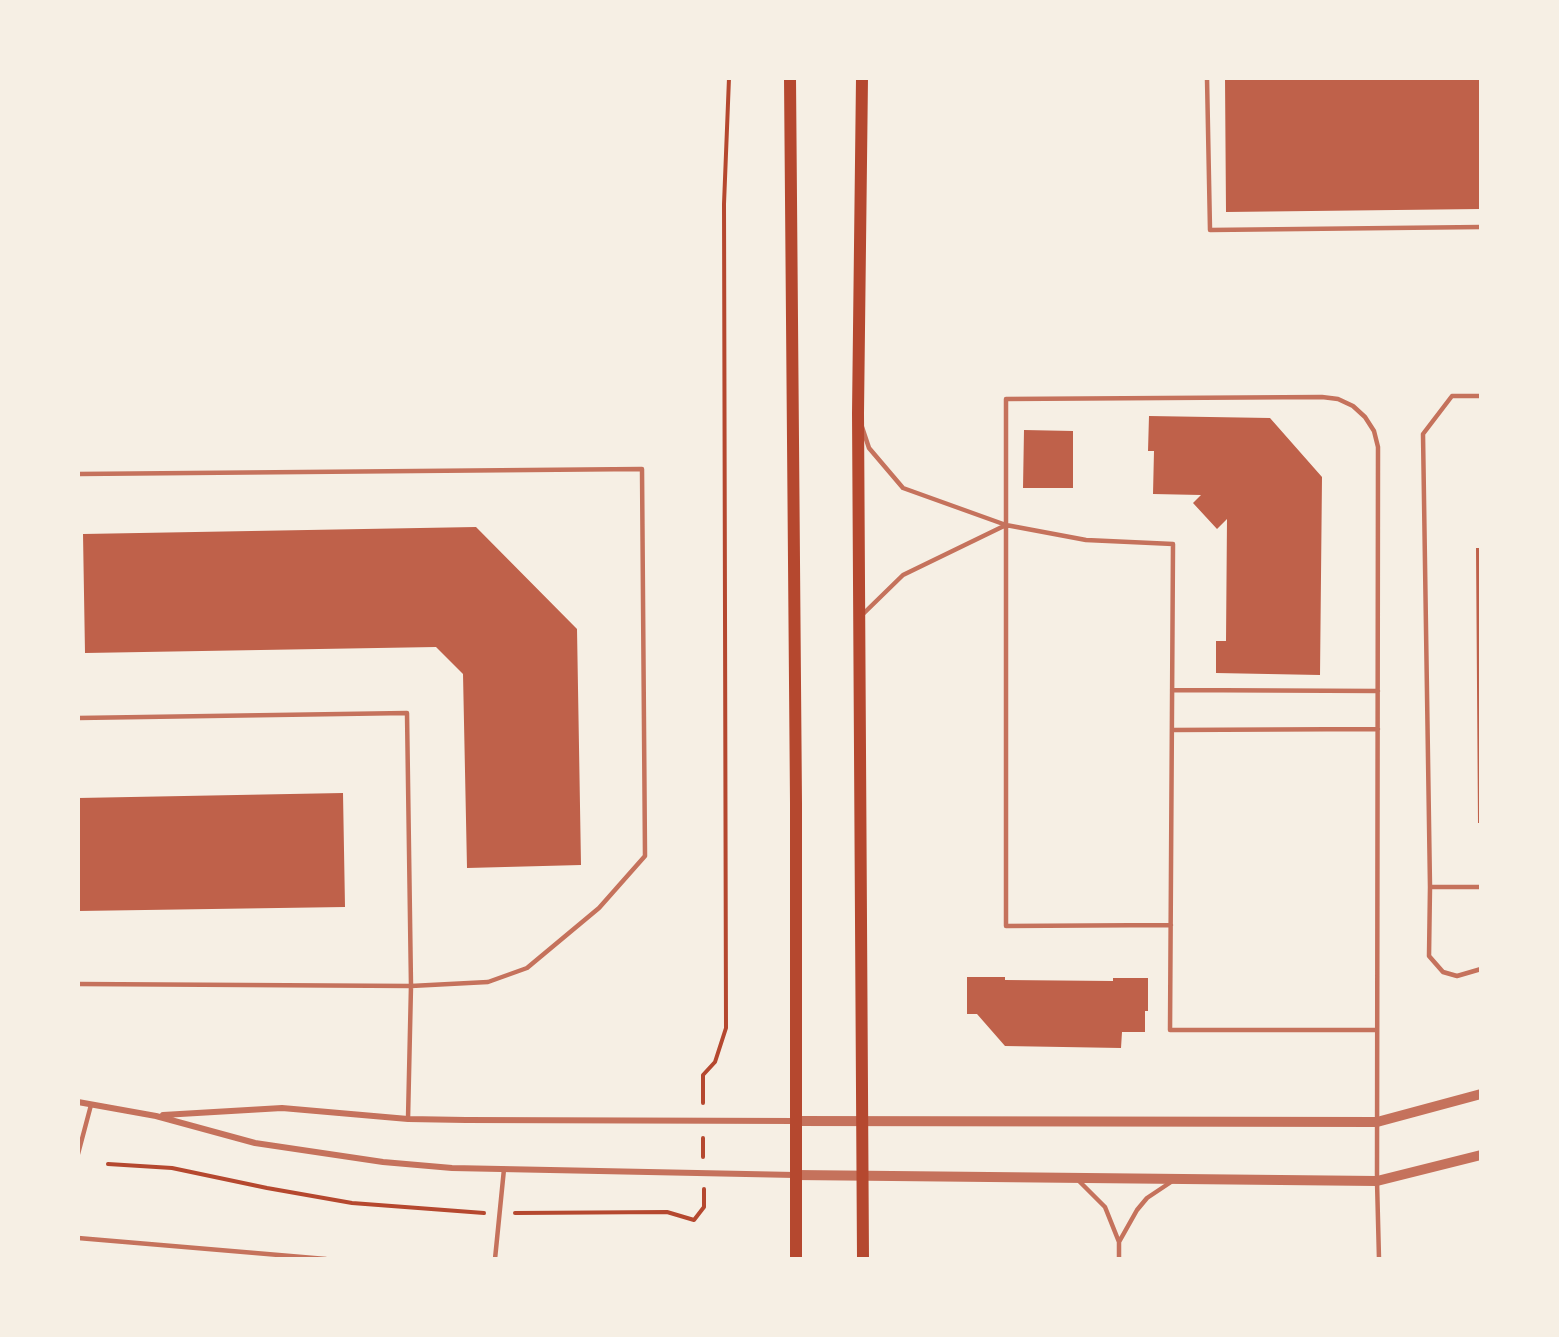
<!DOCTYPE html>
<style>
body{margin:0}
#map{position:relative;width:1559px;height:1337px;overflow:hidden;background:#f6efe4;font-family:Manrope,sans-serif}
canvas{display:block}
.frame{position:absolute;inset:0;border:80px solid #f6efe4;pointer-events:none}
</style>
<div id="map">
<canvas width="1559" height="1337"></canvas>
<div class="frame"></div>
</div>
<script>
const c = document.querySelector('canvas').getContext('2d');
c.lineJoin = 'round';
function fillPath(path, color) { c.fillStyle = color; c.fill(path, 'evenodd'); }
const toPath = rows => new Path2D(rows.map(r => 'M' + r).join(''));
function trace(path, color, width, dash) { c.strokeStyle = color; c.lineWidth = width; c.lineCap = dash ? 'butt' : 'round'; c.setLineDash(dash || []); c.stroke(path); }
fillPath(toPath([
 [1225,78,1481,78,1481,209,1226,212],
 [1149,416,1270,418,1322,477,1320,675,1216,673,1216,641,1226,641,1227,519,1217,529,1193,503,1201,495,1153,494,1154,451,1148,451],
 [1024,430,1073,431,1073,488,1023,488],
 [476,527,577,629,581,865,467,868,463,674,436,647,85,653,83,534],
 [1476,548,1481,548,1481,823,1478,823],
 [343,793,345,907,78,911,78,798],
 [967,977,1005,977,1005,980,1113,981,1113,978,1148,978,1148,1011,1145,1011,1145,1032,1122,1032,1121,1048,1005,1046,977,1014,967,1014]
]), '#bf614a');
trace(toPath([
 [703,1103,703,1075,715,1062,726,1028,724,204,729,78],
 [703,1157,703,1138],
 [108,1164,172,1168,267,1188,352,1203,484,1213],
 [515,1213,667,1212,694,1220,704,1207,704,1189]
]), '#b5482f', 4);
trace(toPath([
 [1207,78,1210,230,1481,227],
 [1481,396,1452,396,1423,434,1430,887,1481,887],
 [862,427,869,448,903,488,1006,525,1086,540,1173,544,1170,1030,1377,1030],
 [78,474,642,469,645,856,599,908,527,968,488,982,411,986,408,1119],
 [862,615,903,575,1006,525],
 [1172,690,1378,691],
 [78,718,407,713,411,986,78,984],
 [1172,730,1378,729],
 [1430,887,1429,956,1443,972,1457,976,1481,969],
 [1171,925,1006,926,1006,399,1322,397,1338,399,1353,406,1365,417,1374,431,1378,447,1377,1181,1379,1259],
 [78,1154,91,1105],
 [1078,1180,1105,1207,1119,1242,1119,1259],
 [78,1238,326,1259],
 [1119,1242,1137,1210,1147,1198,1171,1182],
 [495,1259,504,1169]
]), '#c5725c', 4.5);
trace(toPath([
 [78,1102,156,1116,255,1143,383,1162,452,1168,795,1175],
 [163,1115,282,1108,408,1119,466,1120,796,1121]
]), '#c5725c', 6);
trace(toPath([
 [796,1121,1377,1122,1481,1094],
 [795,1175,1377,1181,1481,1155]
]), '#c5725c', 10);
trace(toPath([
 [790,78,796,803,796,1259],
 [862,78,858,413,863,1259]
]), '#b5482f', 12);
</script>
